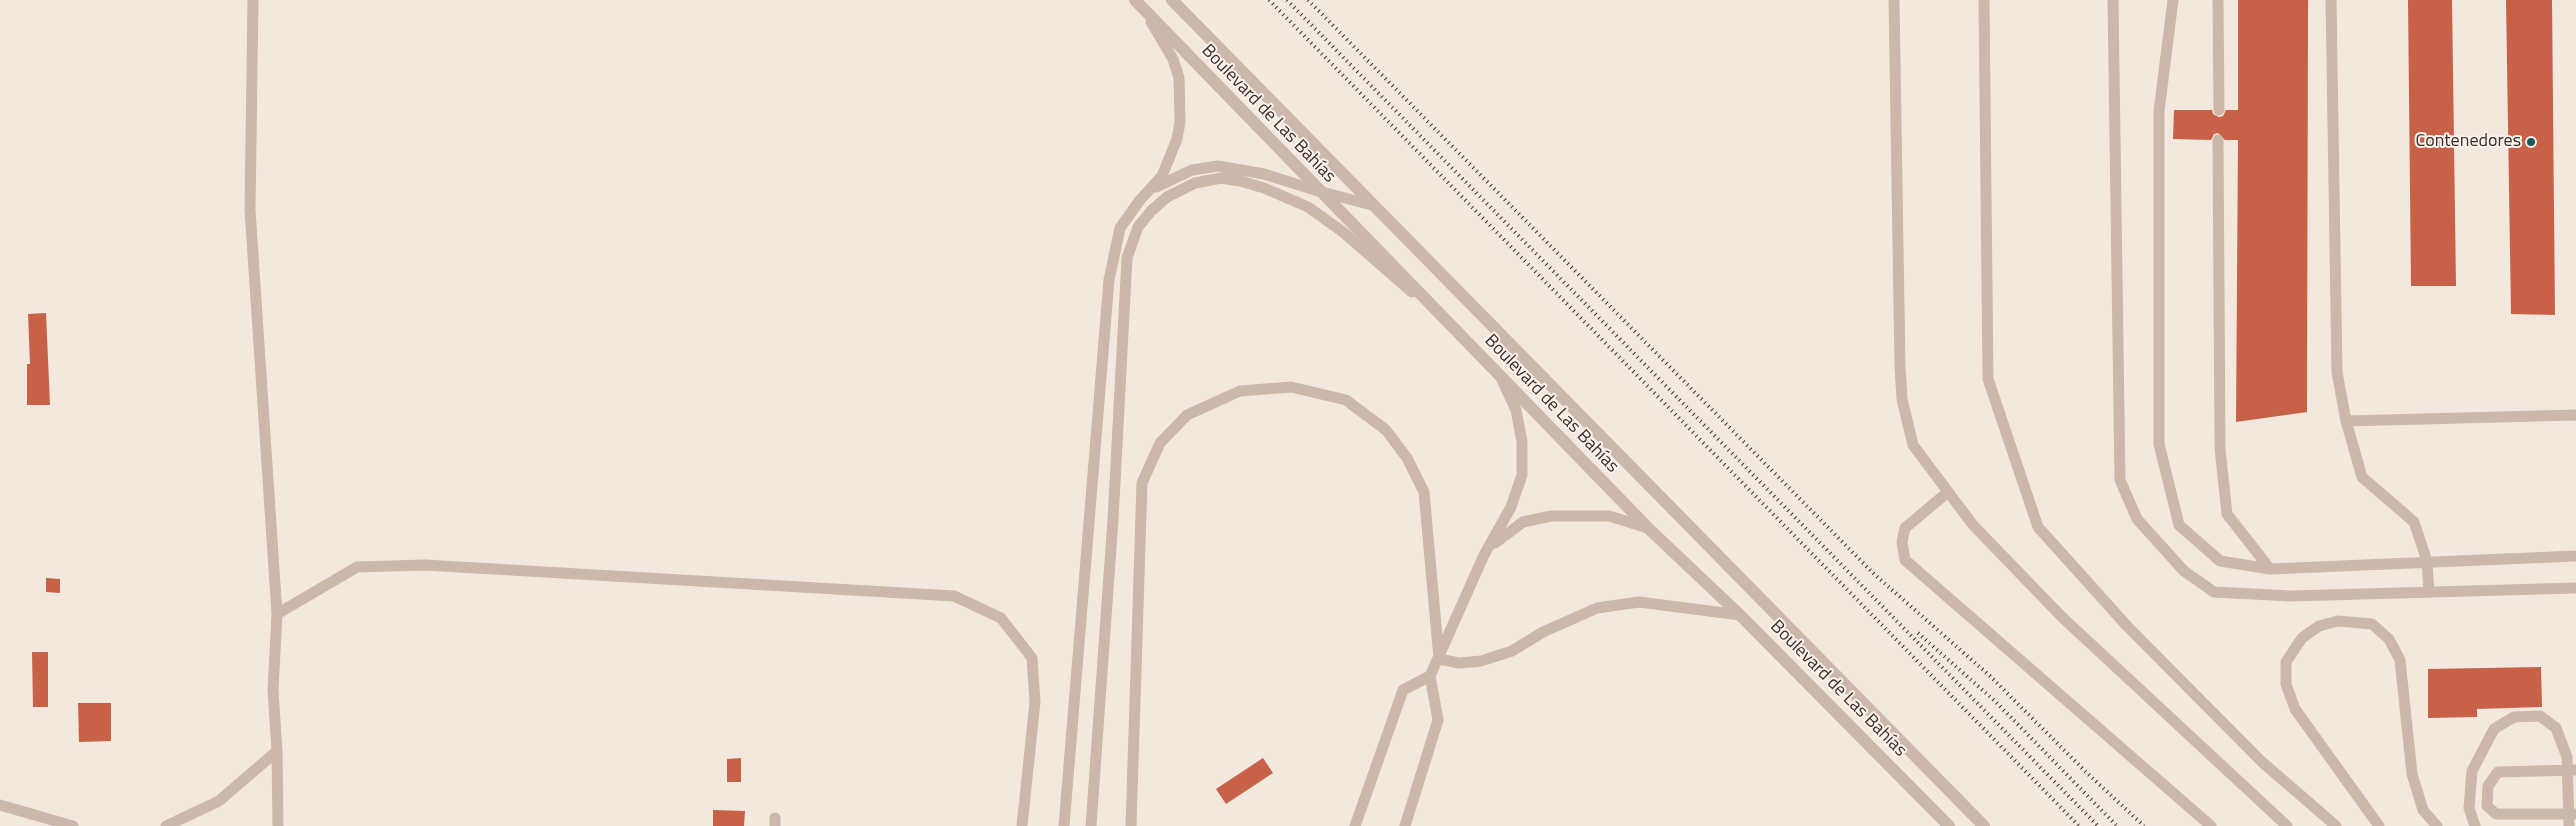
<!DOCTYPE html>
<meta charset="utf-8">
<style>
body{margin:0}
canvas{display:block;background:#f3e8de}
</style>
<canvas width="2576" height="826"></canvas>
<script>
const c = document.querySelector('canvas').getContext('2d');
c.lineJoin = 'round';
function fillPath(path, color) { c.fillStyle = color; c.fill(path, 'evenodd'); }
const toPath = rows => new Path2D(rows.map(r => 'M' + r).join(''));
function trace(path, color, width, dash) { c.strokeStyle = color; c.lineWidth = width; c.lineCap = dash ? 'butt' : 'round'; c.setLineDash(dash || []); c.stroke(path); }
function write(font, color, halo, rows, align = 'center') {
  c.font = font + ' "Titillium Web",sans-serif'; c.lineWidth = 4; c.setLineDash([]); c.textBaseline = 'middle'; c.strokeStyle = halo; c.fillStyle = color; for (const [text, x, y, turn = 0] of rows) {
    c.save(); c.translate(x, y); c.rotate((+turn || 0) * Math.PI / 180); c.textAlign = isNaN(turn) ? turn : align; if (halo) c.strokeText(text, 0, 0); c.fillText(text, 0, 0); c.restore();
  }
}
fillPath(toPath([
 [2238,0,2308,0,2307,412,2236,422,2238,140,2225,140,2218,133,2214,134,2211,140,2173,139,2174,110,2212,110,2213,114,2219,117,2223,116,2226,110,2238,110],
 [2408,0,2452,0,2456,286,2411,286],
 [2506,0,2552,0,2555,315,2511,314],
 [46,313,50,405,27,405,27,364,30,364,28,314],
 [46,578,60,579,60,593,46,592],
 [32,652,48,652,48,707,33,707],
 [2541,667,2542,707,2477,709,2477,717,2428,718,2428,669],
 [78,703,111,703,111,741,79,742],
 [741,758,741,782,727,782,727,759],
 [1263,758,1273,773,1226,804,1216,789],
 [713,810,745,811,744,826,713,826]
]), '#c76148');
trace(toPath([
 [1894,0,1900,367,1902,399,1913,445,1973,525,2063,618,2287,826],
 [1984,0,1988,379,2038,527,2127,626,2262,762,2336,826],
 [2113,0,2120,480,2137,519,2184,571,2214,592,2291,596,2576,588],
 [2173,0,2159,111,2159,444,2179,525,2220,561,2270,569,2576,556],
 [2218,0,2219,110],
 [2331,0,2337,372,2346,421,2362,477,2414,522,2427,561,2429,592],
 [2218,140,2220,449,2227,514,2270,569],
 [1156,187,1192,170,1218,166,1264,174,1318,191,1372,205],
 [2346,421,2576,415],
 [1948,492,1905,528,1902,542,1905,560,2211,826],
 [1495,543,1523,522,1551,516,1609,516,1648,528],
 [277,614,357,567,425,565,954,596,1001,618,1032,658,1035,702,1022,826],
 [277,751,278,826],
 [0,805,73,826],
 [2574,814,2496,814,2487,806,2488,786,2498,772,2576,770],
 [166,826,219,801,277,751,273,690,277,614,250,210,253,0],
 [775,826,775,818],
 [1064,826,1109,280,1120,228,1140,200,1162,176,1177,139,1180,122,1179,78,1173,59,1151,22],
 [1091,826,1113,520,1127,258,1138,227,1151,211,1167,197,1195,183,1221,178,1240,181,1264,188,1308,207,1343,232,1412,292],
 [1131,826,1142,483,1160,443,1187,415,1240,391,1291,387,1346,400,1386,430,1407,458,1424,492,1439,659,1459,663,1481,661,1512,651,1543,632,1597,608,1639,602,1740,615],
 [1355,826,1403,690,1430,676],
 [1405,826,1438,720,1430,676,1484,555,1511,507,1522,475,1522,442,1516,410,1502,380],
 [2379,826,2295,709,2286,684,2286,662,2302,638,2319,626,2338,621,2372,624,2389,639,2400,660,2412,774,2423,810,2437,826],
 [2475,826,2469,808,2472,771,2494,729,2514,717,2540,716,2556,728,2567,757,2569,826]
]), '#ccb8aa', 11);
trace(toPath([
 [1135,0,1648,528,1740,615,1949,826],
 [1172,0,1984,826]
]), '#ccb8aa', 12);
trace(toPath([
 [1269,0,2079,826],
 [1287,0,2098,826],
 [1308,0,1874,574,1990,676,2087,773,2144,826],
 [1918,633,1996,702,2117,826]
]), '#392d29', 4, [1, 4]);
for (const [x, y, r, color] of [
 [2531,142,5,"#1e5a5b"]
]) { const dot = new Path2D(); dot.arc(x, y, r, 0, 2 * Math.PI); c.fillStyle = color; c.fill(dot); trace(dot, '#faf2eb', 2); }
write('18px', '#392d29', '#faf2eb', [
 ["Boulevard de Las Bahías",1268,114,46],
 ["Boulevard de Las Bahías",1551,404,46],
 ["Boulevard de Las Bahías",1838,689,45]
]);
write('18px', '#392d29', '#faf2eb', [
 ["Contenedores",2521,142]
], 'right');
</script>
